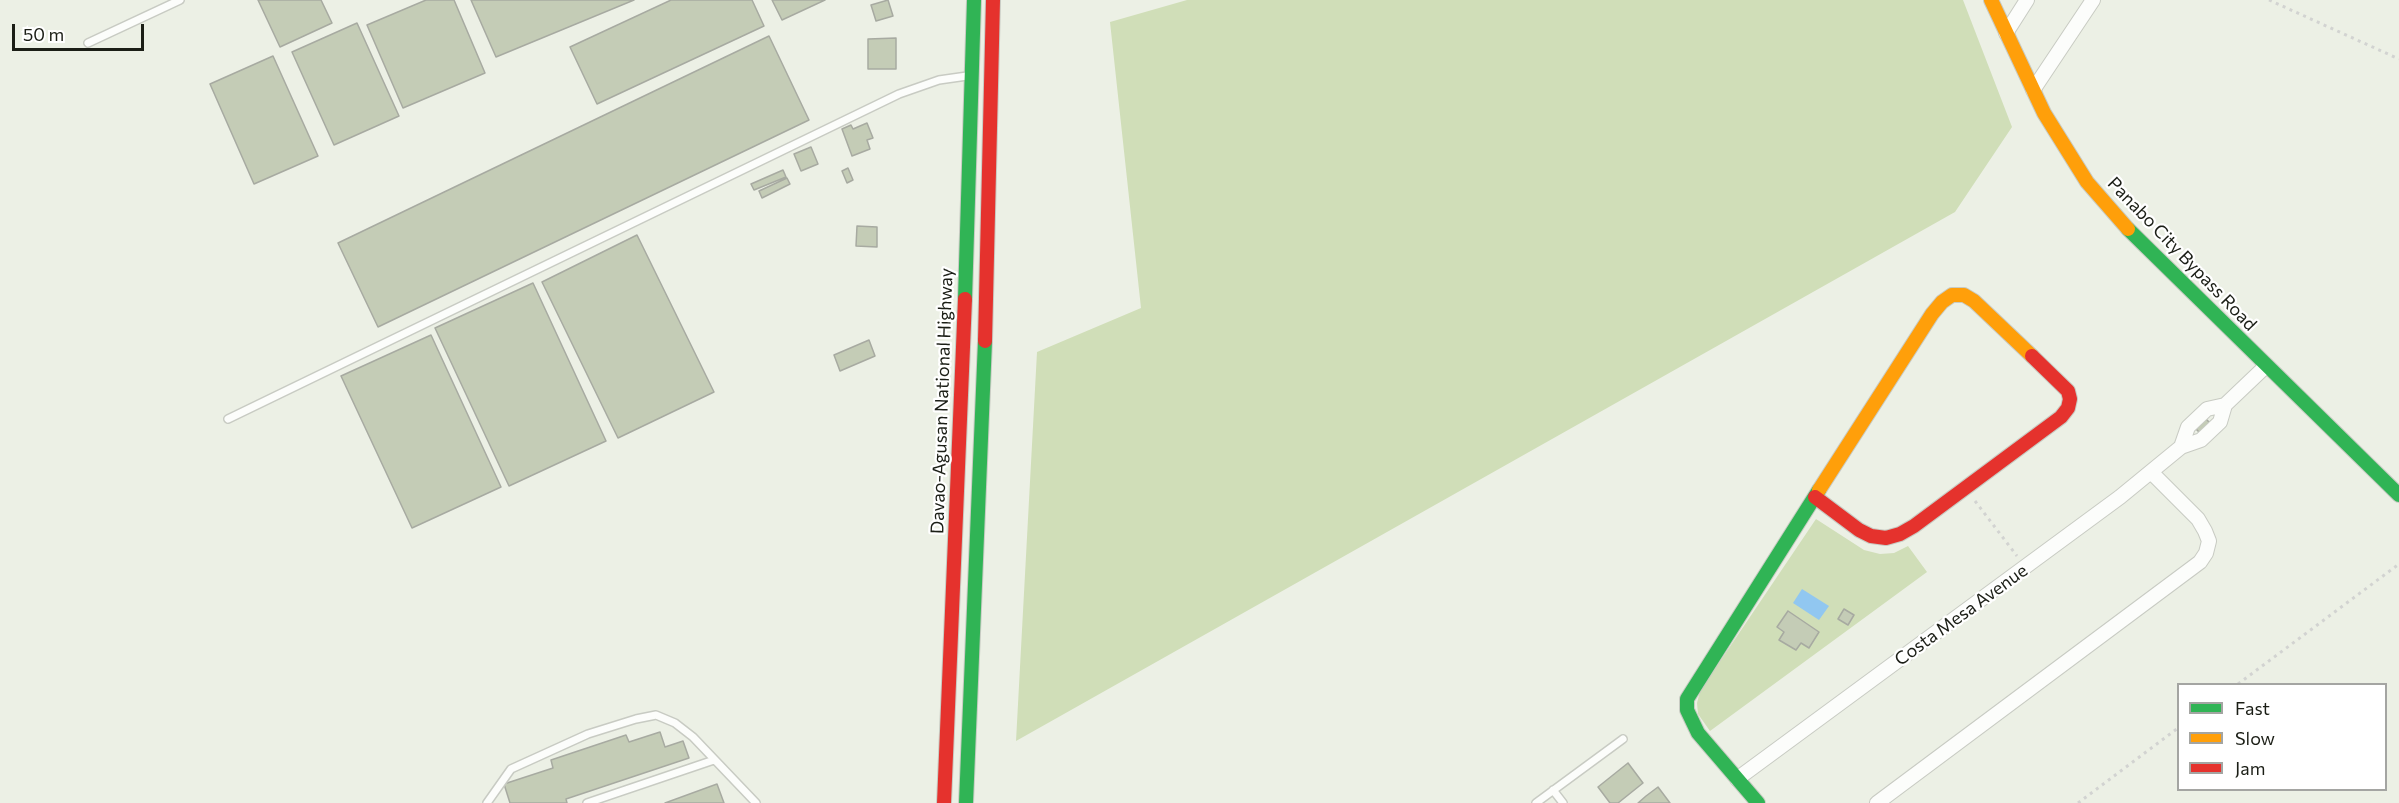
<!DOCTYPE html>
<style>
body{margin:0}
#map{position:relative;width:2399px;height:803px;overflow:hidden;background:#ecf0e5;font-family:Commissioner,sans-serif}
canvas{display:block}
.legend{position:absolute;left:2177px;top:683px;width:210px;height:108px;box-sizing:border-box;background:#fff;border:2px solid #a4a5a2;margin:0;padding:8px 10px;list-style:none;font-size:18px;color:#1b1e16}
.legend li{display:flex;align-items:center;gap:12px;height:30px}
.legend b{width:30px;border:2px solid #a4a5a2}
.scale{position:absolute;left:12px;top:24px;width:132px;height:27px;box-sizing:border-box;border:3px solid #1b1e16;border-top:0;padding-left:8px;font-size:18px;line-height:21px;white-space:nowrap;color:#1b1e16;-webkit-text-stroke:4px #fff;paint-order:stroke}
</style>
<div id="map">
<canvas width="2399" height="803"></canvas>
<ul class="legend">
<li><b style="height:8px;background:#30b455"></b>Fast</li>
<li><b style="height:8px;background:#ff9f0a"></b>Slow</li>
<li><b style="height:8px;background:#e5322d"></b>Jam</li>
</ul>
<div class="scale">50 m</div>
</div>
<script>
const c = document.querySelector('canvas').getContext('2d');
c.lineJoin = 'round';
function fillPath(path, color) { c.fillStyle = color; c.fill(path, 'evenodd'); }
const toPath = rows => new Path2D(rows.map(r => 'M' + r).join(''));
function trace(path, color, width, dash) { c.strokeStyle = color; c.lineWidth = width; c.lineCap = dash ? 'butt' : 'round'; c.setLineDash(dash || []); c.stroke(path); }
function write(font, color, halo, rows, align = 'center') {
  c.font = font + ' Commissioner,sans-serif'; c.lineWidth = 4.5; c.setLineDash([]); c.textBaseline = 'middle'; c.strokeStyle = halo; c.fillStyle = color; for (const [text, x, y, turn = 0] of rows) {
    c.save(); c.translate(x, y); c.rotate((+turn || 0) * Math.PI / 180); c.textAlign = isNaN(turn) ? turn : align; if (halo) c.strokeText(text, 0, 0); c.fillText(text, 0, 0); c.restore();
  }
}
fillPath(toPath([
 [1187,0,1963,0,2012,127,1955,212,1016,741,1037,352,1141,308,1110,22],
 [1816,519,1864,550,1880,554,1894,553,1908,546,1927,572,1710,731,1698,714,1697,703,1700,691]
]), '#d0deb8');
fillPath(toPath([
 [1802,589,1829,606,1819,620,1793,603]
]), '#91c7f0');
const building = toPath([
 [258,0,321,0,332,23,280,47,258,0],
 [426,0,454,0,485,73,403,108,367,25,426,0],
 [471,0,634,0,496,57,471,0],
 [671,0,752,0,764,26,597,104,570,47,671,0],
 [772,0,825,0,782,20,772,0],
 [888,0,893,16,876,21,871,5,888,0],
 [357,23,399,116,334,145,292,52,357,23],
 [769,36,809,120,378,327,338,243,769,36],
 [896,38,896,69,868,69,868,39,896,38],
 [273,56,318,156,254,184,210,84,273,56],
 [867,123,873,138,867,140,870,149,852,156,842,129,851,125,853,129,867,123],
 [811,147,818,164,801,171,794,154,811,147],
 [848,168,853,180,847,183,842,171,848,168],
 [783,170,786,177,754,190,751,184,783,170],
 [787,178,790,184,762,198,759,191,787,178],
 [857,226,877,227,877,247,856,246,857,226],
 [637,235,714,392,618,438,542,282,637,235],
 [533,283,606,441,509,486,435,328,533,283],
 [431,335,501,487,412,528,341,376,431,335],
 [869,340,875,356,840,371,834,355,869,340],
 [2205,418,2211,424,2201,434,2195,428,2205,418],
 [1844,609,1854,615,1848,625,1838,619,1844,609],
 [1788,611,1819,632,1809,648,1801,643,1796,650,1779,640,1784,632,1777,627,1788,611],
 [660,732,665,747,683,741,689,758,566,799,567,803,510,803,504,784,553,768,551,760,626,735,629,742,660,732],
 [1628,763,1643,783,1618,803,1610,803,1598,787,1628,763],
 [717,784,724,803,665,803,717,784],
 [1658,787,1670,803,1638,803,1646,796,1658,787]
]);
fillPath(building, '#c4ccb6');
trace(building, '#a7aaa1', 1.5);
const lane = toPath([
 [88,43,180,0],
 [228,419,899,94,939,80,967,76],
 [1553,790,1563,803],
 [487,803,511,769,588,734,636,719,656,715,675,723,693,737,756,803],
 [587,803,714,760],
 [1536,803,1623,739]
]);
const street = toPath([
 [2006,33,2027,0],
 [2033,90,2093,0],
 [2181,447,2188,427,2207,409,2225,405],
 [1737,779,2120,497,2181,447,2201,440,2220,422,2225,405,2266,366],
 [1877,803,2200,562,2206,553,2209,541,2205,531,2198,519,2151,472]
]);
const fast = toPath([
 [2128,229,2399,495],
 [965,299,974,0],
 [966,803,985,341],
 [1758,803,1698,733,1687,710,1687,699,1819,490]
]);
const slow = toPath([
 [1991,0,2044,113,2087,182,2128,229],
 [1819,490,1932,314,1942,302,1952,295,1964,295,1974,301,2032,356]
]);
const jam = toPath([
 [985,341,993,0],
 [1815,497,1859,530,1871,536,1886,538,1900,534,1914,526,2061,417,2068,408,2070,399,2068,391,2032,356],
 [944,803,965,299]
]);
trace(lane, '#c8cbc3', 10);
trace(street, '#c8cbc3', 16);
trace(fast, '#c8cbc3', 16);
trace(slow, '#c8cbc3', 16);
trace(jam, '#c8cbc3', 16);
trace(toPath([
 [2269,0,2399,59],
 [1975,501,2017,556],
 [2238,684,2399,564],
 [2078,803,2178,728]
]), '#d2d3d1', 3, [3, 4.5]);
trace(lane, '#fcfdfb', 7);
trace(street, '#fcfdfb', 14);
trace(fast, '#30b455', 14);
trace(slow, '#ff9f0a', 14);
trace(jam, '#e5322d', 14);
write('18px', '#1b1e16', '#fff', [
 ["Panabo City Bypass Road",2182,254,46],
 ["Davao-Agusan National Highway",942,401,-88],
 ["Costa Mesa Avenue",1961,615,-36]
]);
</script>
